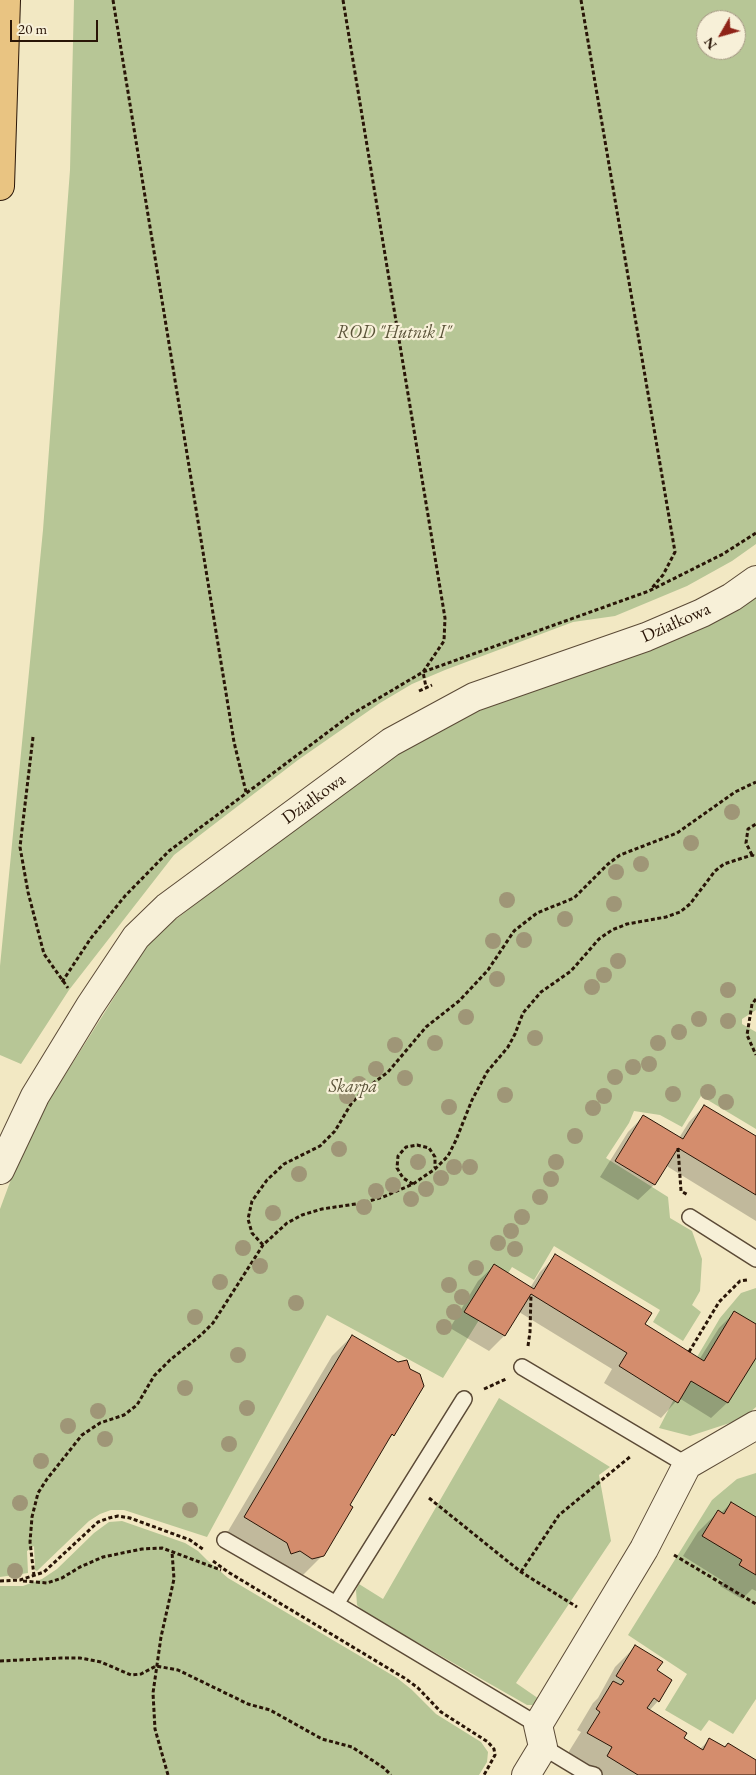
<!DOCTYPE html>
<meta charset="utf-8">
<style>
body{margin:0}
#map{position:relative;width:756px;height:1775px;overflow:hidden;background:#f2e8c3;font-family:"EB Garamond",serif}
canvas{display:block}
.north{position:absolute;left:696px;top:10px;width:50px;height:50px;box-sizing:border-box;background:#f7f0d8;border:1px solid #a59884;border-radius:50%;rotate:232deg;font-size:14px;font-weight:700;line-height:20px;text-align:center;color:#291507}
.north::after{content:'';display:block;margin:auto;width:18px;height:22px;background:#8f2418;clip-path:polygon(50% 0,100% 100%,50% 72%,0 100%)}
.scale{position:absolute;left:10px;top:20px;width:88px;height:22px;box-sizing:border-box;border:2px solid #291507;border-top:0;padding-left:6px;font-size:15px;line-height:18px;white-space:nowrap;color:#291507;-webkit-text-stroke:4px #f7f0d8;paint-order:stroke}
</style>
<div id="map">
<canvas width="756" height="1775"></canvas>
<div class="north">N</div>
<div class="scale">20 m</div>
</div>
<script>
const c = document.querySelector('canvas').getContext('2d');
c.lineJoin = 'round';
function fillPath(path, color) { c.fillStyle = color; c.fill(path, 'evenodd'); }
const toPath = rows => new Path2D(rows.map(r => 'M' + r).join(''));
function trace(path, color, width, dash) { c.strokeStyle = color; c.lineWidth = width; c.lineCap = dash ? 'butt' : 'round'; c.setLineDash(dash || []); c.stroke(path); }
function write(font, color, halo, rows, align = 'center') {
  c.font = font + ' "EB Garamond",serif'; c.lineWidth = 4.5; c.setLineDash([]); c.textBaseline = 'middle'; c.strokeStyle = halo; c.fillStyle = color; for (const [text, x, y, turn = 0] of rows) {
    c.save(); c.translate(x, y); c.rotate((+turn || 0) * Math.PI / 180); c.textAlign = isNaN(turn) ? turn : align; if (halo) c.strokeText(text, 0, 0); c.fillText(text, 0, 0); c.restore();
  }
}
fillPath(toPath([
 [74,0,756,0,756,544,732,561,687,586,615,616,573,622,445,670,412,684,380,703,298,760,174,855,69,990,21,1064,0,1055,0,966,43,530,70,170],
 [706,20,736,20,736,50,706,50],
 [756,596,756,1010,742,1019,742,1024,756,1032,756,1129,701,1096,682,1127,660,1115,634,1111,629,1123,606,1158,668,1197,670,1218,692,1231,702,1259,700,1291,692,1305,701,1312,683,1341,653,1322,660,1310,554,1246,534,1280,512,1267,443,1378,327,1315,207,1537,124,1510,111,1510,100,1514,89,1521,37,1571,35,1570,34,1546,27,1551,28,1573,0,1577,0,1209,13,1174,43,1110,146,947,167,926,286,835,391,758,433,733,473,713,697,630,734,612],
 [756,1288,756,1407,742,1419,690,1436,659,1428,687,1374,720,1318,741,1293],
 [499,1398,610,1467,599,1475,611,1541,516,1683,542,1701,537,1705,527,1705,364,1612,357,1605,356,1590,359,1584,383,1599],
 [756,1473,756,1699,733,1734,709,1720,701,1731,665,1710,687,1674,628,1635,712,1500,737,1479],
 [122,1521,185,1543,198,1551,207,1560,228,1578,397,1678,411,1689,436,1714,481,1742,488,1752,487,1762,479,1775,0,1775,0,1586,23,1586,42,1579,57,1569,94,1533,109,1522]
]), '#b7c696');
fillPath(toPath([
 [704,1106,756,1138,756,1221,665,1165,654,1185,638,1200,600,1177,628,1132,644,1116,679,1138,689,1122],
 [556,1256,643,1325,699,1360,719,1328,734,1313,756,1326,756,1356,727,1403,711,1418,679,1398,661,1418,604,1383,612,1369,519,1312,504,1336,489,1351,450,1328,478,1281,494,1266,530,1288,540,1272],
 [352,1336,393,1435,385,1442,348,1505,323,1555,302,1576,224,1538,332,1356],
 [731,1503,756,1518,756,1591,752,1589,742,1599,720,1586,723,1581,683,1556,698,1532,718,1512,721,1513],
 [635,1647,656,1671,658,1701,649,1711,682,1739,700,1749,710,1739,724,1748,756,1761,756,1775,588,1775,592,1768,568,1753,581,1732,577,1730,593,1703,598,1698,615,1667]
]), '#0003');
const building = toPath([
 [704,1105,756,1136,756,1195,678,1148,655,1185,615,1161,643,1115,683,1139,704,1105],
 [555,1254,652,1313,645,1324,704,1361,734,1311,756,1324,756,1358,728,1403,691,1381,678,1403,619,1366,627,1353,531,1294,505,1336,464,1312,494,1264,534,1289,555,1254],
 [352,1335,398,1362,407,1360,410,1369,420,1374,424,1386,394,1436,392,1434,350,1505,353,1507,324,1556,312,1559,300,1551,291,1554,287,1543,244,1517,352,1335],
 [731,1502,756,1517,756,1575,739,1565,742,1560,702,1536,718,1510,724,1514,731,1502],
 [635,1645,663,1662,657,1670,672,1680,659,1702,654,1698,647,1708,687,1733,684,1738,703,1750,709,1738,725,1747,728,1743,756,1760,756,1775,638,1775,607,1756,612,1747,587,1733,600,1712,596,1709,613,1681,621,1685,624,1681,616,1676,635,1645]
]);
fillPath(building, '#d48d6d');
trace(building, '#291507', 1);
const lane = toPath([
 [690,1217,756,1259],
 [522,1367,687,1465],
 [225,1540,336,1604,538,1725],
 [336,1604,464,1399],
 [543,1747,586,1773,594,1775]
]);
const street = toPath([
 [0,1170,35,1096,90,1006,136,937,167,907,391,742,474,697,646,637,702,613,732,597,756,580],
 [526,1775,543,1747,538,1725,644,1549,687,1465,756,1425]
]);
const primary = toPath([
 [0,186,6,0]
]);
trace(lane, '#5b4a36', 18);
trace(street, '#5b4a36', 30);
trace(primary, '#291507', 30);
trace(toPath([
 [113,0,234,742,246,792],
 [343,0,445,618,444,641,423,672,426,687],
 [581,0,675,552,663,575,651,589],
 [419,691,432,685],
 [33,737,20,847,28,892,44,954,68,988],
 [752,855,746,843,748,829,756,824],
 [62,982,91,938,125,896,169,851,352,714,423,672,649,591,723,554,756,533],
 [756,999,752,1004,747,1035,756,1055],
 [678,1148,681,1191,688,1195],
 [413,1184,403,1178,397,1168,398,1156,406,1147,417,1145,429,1148,435,1157,435,1168],
 [263,1245,252,1233,248,1219,252,1201,267,1180,284,1164,320,1146,335,1131,351,1104,363,1091,388,1072,426,1027,459,1001,475,984,488,970,514,931,537,913,574,898,608,864,620,855,677,833,735,792,756,782],
 [528,1346,530,1332,531,1294],
 [689,1352,719,1302,740,1281,747,1280],
 [484,1389,506,1379],
 [429,1498,521,1572,577,1607],
 [674,1555,756,1604],
 [213,1561,228,1572,406,1679,418,1688,441,1712,488,1742,494,1749,495,1755,484,1775],
 [521,1572,559,1515,631,1456],
 [34,1576,30,1542,32,1517,38,1493,47,1479,82,1435,100,1423,124,1415,137,1405,154,1376,170,1360,201,1335,213,1323,263,1245,287,1223,302,1215,322,1209,362,1203,383,1197,413,1184,435,1169,448,1156,456,1140,472,1100,487,1072,508,1047,515,1034,523,1013,541,992,571,971,599,939,612,930,627,924,666,917,680,912,690,904,715,871,724,864,752,855,756,857],
 [0,1581,20,1580,44,1572,98,1522,109,1518,118,1516,130,1518,190,1540,204,1550],
 [23,1581,47,1583,62,1578,80,1567,103,1557,142,1549,162,1548,221,1570],
 [0,1661,61,1658,80,1658,101,1662,131,1675,141,1674,156,1666,178,1670,248,1704,270,1710,322,1739,352,1747,384,1768,391,1775],
 [168,1775,155,1729,153,1693,161,1637,174,1579,172,1552]
]), '#291507', 3, [4, 2.5]);
trace(lane, '#f7f0d8', 15);
trace(street, '#f7f0d8', 28);
trace(primary, '#e9c482', 28);
c.fillStyle = '#9f9677';
for (const [x, y] of [
 [732,812],
 [691,843],
 [641,864],
 [616,872],
 [507,900],
 [614,904],
 [565,919],
 [524,940],
 [493,941],
 [618,961],
 [604,975],
 [497,979],
 [592,987],
 [728,990],
 [466,1017],
 [699,1019],
 [728,1021],
 [679,1032],
 [535,1038],
 [435,1043],
 [658,1043],
 [395,1045],
 [649,1064],
 [633,1067],
 [376,1069],
 [615,1077],
 [405,1078],
 [359,1084],
 [708,1092],
 [673,1094],
 [505,1095],
 [347,1096],
 [604,1096],
 [726,1102],
 [449,1107],
 [593,1108],
 [575,1136],
 [339,1149],
 [418,1162],
 [556,1162],
 [454,1167],
 [470,1167],
 [299,1174],
 [441,1178],
 [551,1179],
 [393,1185],
 [426,1189],
 [376,1191],
 [540,1197],
 [411,1199],
 [364,1207],
 [273,1213],
 [522,1217],
 [511,1231],
 [498,1243],
 [243,1248],
 [515,1249],
 [260,1266],
 [476,1268],
 [220,1282],
 [449,1285],
 [462,1297],
 [296,1303],
 [454,1312],
 [195,1317],
 [444,1327],
 [238,1355],
 [185,1388],
 [247,1408],
 [98,1411],
 [68,1426],
 [105,1439],
 [229,1444],
 [41,1461],
 [20,1503],
 [190,1510],
 [15,1571]
]) { c.beginPath(); c.arc(x, y, 8, 0, 2 * Math.PI); c.fill(); }
write('italic 18px', '#5b5339', '#f7f0d8', [
 ["ROD \"Hutnik I\"",394,333],
 ["Skarpa",353,1087]
]);
write('18px', '#291507', '#f7f0d8', [
 ["Działkowa",676,623,-24],
 ["Działkowa",314,799,-36]
]);
</script>
